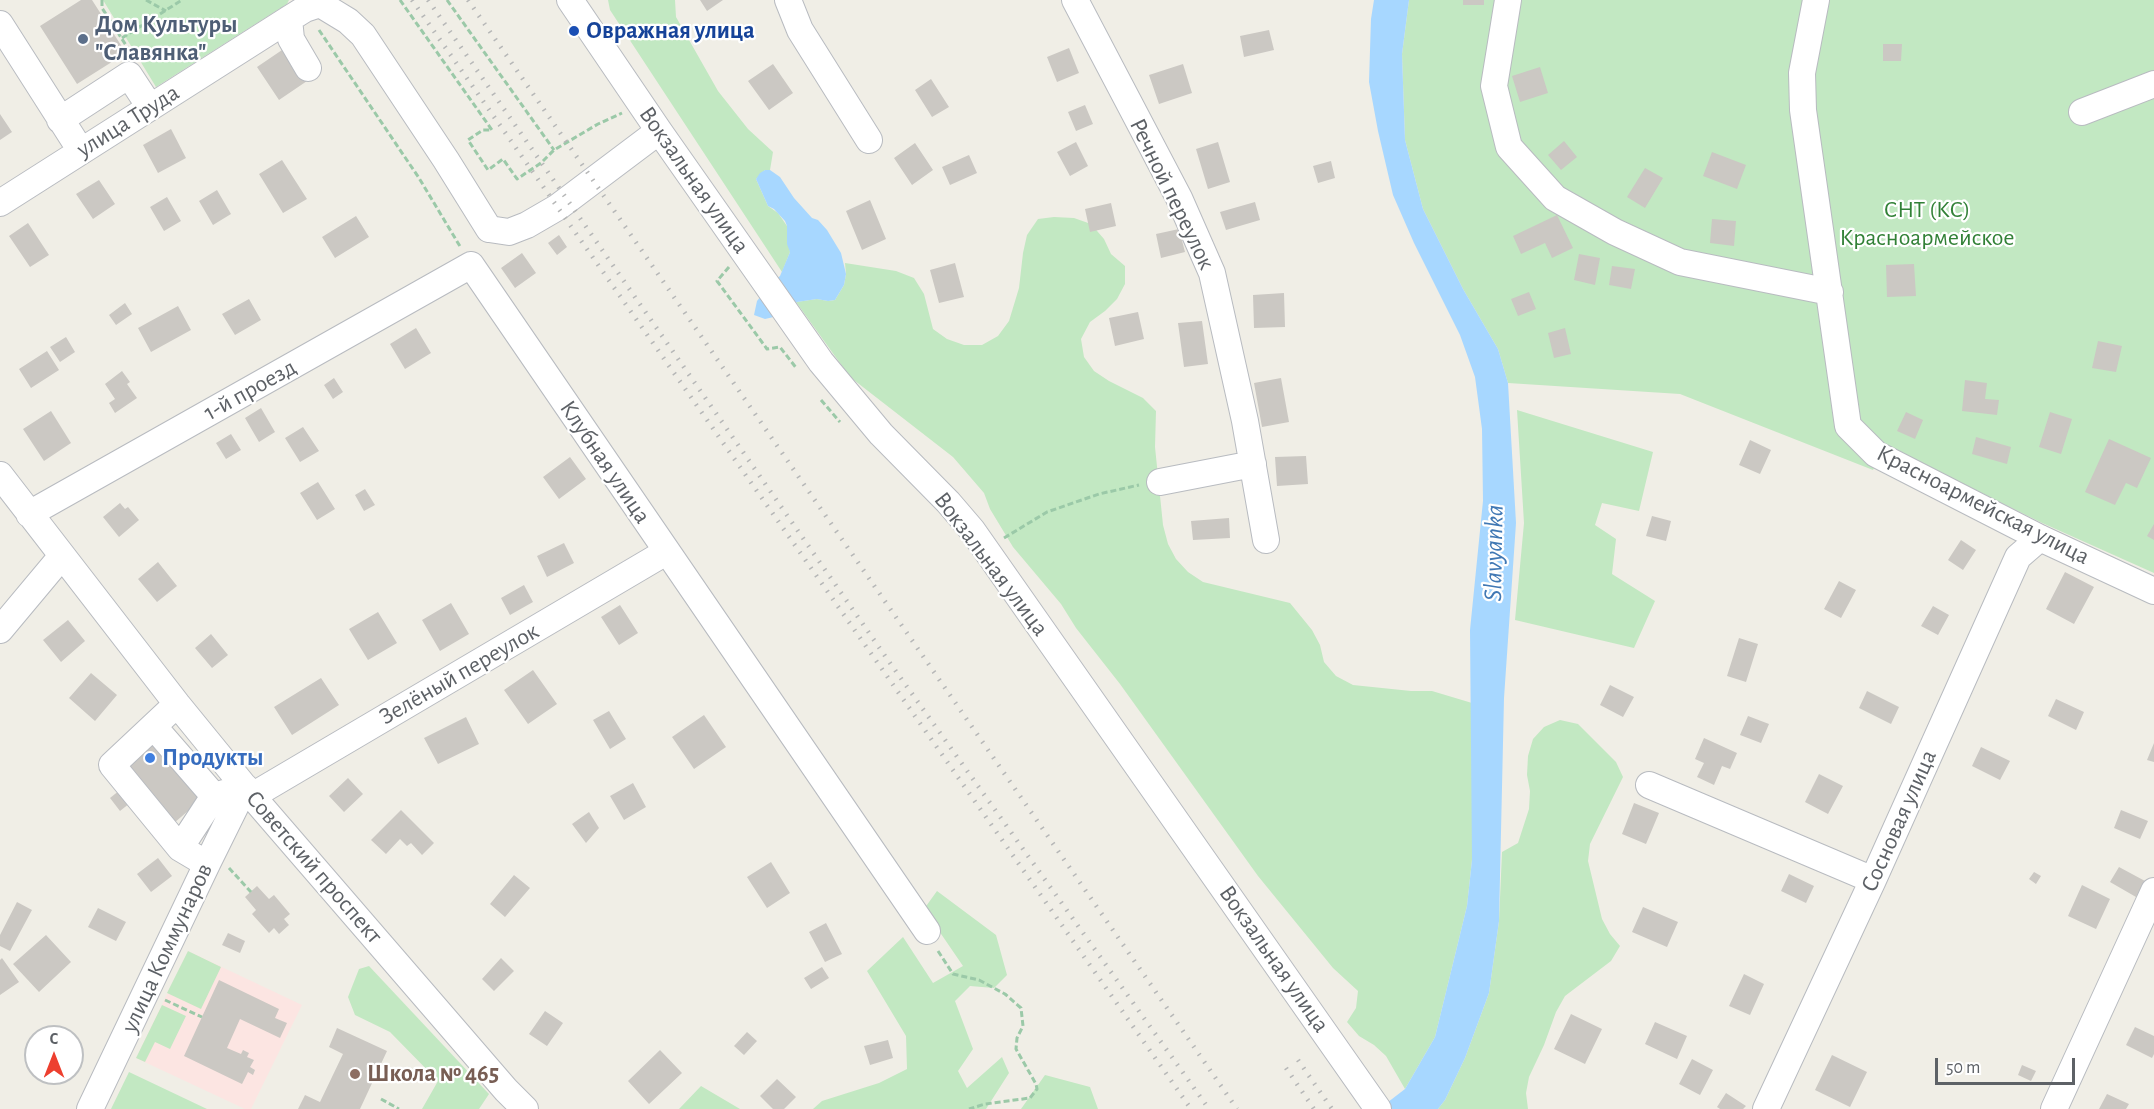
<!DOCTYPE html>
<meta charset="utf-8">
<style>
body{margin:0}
#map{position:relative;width:2154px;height:1109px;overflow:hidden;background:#f0eee6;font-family:"Alegreya Sans",sans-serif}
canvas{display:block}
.north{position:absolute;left:24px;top:1025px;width:60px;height:60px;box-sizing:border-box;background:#fff;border:2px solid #bec0c2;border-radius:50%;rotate:0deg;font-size:16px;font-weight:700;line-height:24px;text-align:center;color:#5d6166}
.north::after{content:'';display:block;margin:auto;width:21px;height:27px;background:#ed3f2f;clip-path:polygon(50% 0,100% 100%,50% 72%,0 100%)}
.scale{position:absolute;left:1935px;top:1058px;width:140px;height:27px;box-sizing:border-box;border:3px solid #5d6166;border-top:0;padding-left:8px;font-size:18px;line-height:21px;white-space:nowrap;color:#5d6166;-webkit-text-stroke:4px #fff;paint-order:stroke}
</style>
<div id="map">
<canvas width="2154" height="1109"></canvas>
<div class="north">С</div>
<div class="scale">50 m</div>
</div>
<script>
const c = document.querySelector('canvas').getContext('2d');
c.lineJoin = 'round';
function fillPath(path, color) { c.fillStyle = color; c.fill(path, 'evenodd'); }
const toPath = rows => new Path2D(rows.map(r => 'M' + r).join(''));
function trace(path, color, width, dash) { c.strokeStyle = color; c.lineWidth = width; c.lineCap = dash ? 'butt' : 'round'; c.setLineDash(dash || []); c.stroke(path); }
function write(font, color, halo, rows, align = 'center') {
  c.font = font + ' "Alegreya Sans",sans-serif'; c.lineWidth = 4.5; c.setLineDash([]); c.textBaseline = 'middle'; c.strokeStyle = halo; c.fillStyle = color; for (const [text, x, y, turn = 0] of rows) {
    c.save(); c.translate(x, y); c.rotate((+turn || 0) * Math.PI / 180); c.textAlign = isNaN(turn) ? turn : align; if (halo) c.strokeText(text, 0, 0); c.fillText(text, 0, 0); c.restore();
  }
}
fillPath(toPath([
 [188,951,302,1005,251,1109,245,1109,136,1058]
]), '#fce5e2');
fillPath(toPath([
 [103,0,289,0,287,4,156,87],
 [608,0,675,0,676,17,718,91,748,129,773,152,770,170,765,170,756,179,768,206,778,213,787,226,790,252,782,272,610,10],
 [1409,0,2154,0,2154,573,2040,522,1885,445,1873,470,1680,394,1508,383,1498,349,1463,289,1423,209,1405,140,1402,54],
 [1054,217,1074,218,1091,224,1104,239,1111,254,1125,266,1125,284,1117,299,1105,311,1090,322,1081,339,1084,357,1094,371,1109,381,1143,398,1156,411,1155,447,1163,525,1168,544,1176,559,1188,572,1203,582,1290,603,1312,630,1320,645,1324,662,1336,676,1353,685,1411,691,1432,691,1472,703,1472,860,1467,906,1435,1037,1405,1089,1386,1056,1374,1045,1359,1036,1347,1022,1356,1008,1358,991,1333,968,1258,876,1120,684,1076,628,1061,604,1013,547,990,509,984,493,953,457,850,377,796,302,817,299,828,301,835,300,844,285,846,274,845,263,896,271,914,278,924,294,933,329,947,339,964,345,982,345,998,336,1009,321,1019,288,1023,253,1027,235,1038,219],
 [1517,410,1653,452,1639,511,1602,503,1595,525,1616,539,1612,574,1655,601,1634,648,1515,620,1524,523],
 [1560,720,1578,724,1616,762,1623,777,1590,844,1588,861,1602,919,1610,934,1620,946,1611,961,1565,996,1556,1012,1544,1045,1529,1077,1526,1093,1528,1109,1438,1109,1445,1100,1465,1058,1489,993,1499,921,1502,852,1518,843,1529,809,1530,791,1527,775,1528,756,1533,739,1544,727],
 [937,891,996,935,1007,975,994,988,970,986,955,1001,973,1049,958,1071,967,1088,1002,1057,1009,1073,986,1109,813,1109,822,1101,879,1083,907,1069,906,1036,867,971,903,937,933,983,963,966,924,909],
 [188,951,221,967,201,1009,167,993],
 [369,966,489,1094,479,1109,422,1109,438,1081,390,1032,355,1015,348,997,359,969],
 [162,1005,186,1016,170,1049,155,1042,145,1062,136,1058],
 [129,1072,207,1109,111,1109],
 [1045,1075,1090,1087,1098,1109,1021,1109],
 [701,1086,740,1109,679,1109]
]), '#c2e8c2');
fillPath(toPath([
 [1374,0,1409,0,1402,54,1405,140,1423,209,1463,289,1498,349,1508,383,1516,523,1504,698,1499,921,1489,993,1465,1058,1445,1100,1438,1109,1379,1109,1405,1089,1435,1037,1467,906,1472,860,1470,630,1483,501,1482,429,1475,377,1460,335,1414,243,1393,195,1378,131,1369,82,1371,19],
 [765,170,770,170,780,177,794,198,812,218,818,220,827,230,841,253,846,274,844,285,835,300,828,301,817,299,797,302,782,315,765,319,754,315,757,301,772,282,780,276,790,252,787,244,787,226,785,221,774,209,768,206,756,179,760,173]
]), '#a7d7ff');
fillPath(toPath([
 [81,0,92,0,126,53,77,84,40,26],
 [700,0,723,0,707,11],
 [1463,0,1484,0,1484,5,1463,5],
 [1269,30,1274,50,1244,57,1240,36],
 [1883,44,1902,44,1901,61,1883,61],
 [285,48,307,81,279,100,257,67],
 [1069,48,1079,73,1057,82,1047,57],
 [773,64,793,93,769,110,748,81],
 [1183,64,1192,93,1159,104,1149,75],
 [1540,67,1548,93,1520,102,1512,76],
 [931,79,949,107,932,117,915,90],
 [1085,105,1093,124,1076,131,1068,112],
 [0,114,12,132,0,140],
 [171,129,186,158,158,173,143,145],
 [1564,141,1577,157,1561,170,1548,155],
 [1076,142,1088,166,1070,176,1057,152],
 [1218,142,1230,182,1208,189,1196,149],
 [915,143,933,170,912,185,894,158],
 [1712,152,1746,165,1737,189,1703,176],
 [969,155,977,173,950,185,942,167],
 [282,160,307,199,283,213,259,174],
 [1331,161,1335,178,1318,183,1313,166],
 [1645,168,1663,178,1645,208,1627,197],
 [99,180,115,204,93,219,76,194],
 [217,190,231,214,213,225,199,201],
 [167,197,181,221,164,231,150,207],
 [870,200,886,239,862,250,846,211],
 [1255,202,1260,220,1226,230,1220,212],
 [1111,203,1116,226,1090,232,1085,209],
 [1557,215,1573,248,1552,258,1545,243,1521,254,1513,236],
 [356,216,369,237,335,258,322,237],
 [1712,219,1736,221,1734,246,1710,243],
 [28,223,49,255,30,267,9,236],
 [1179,229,1185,252,1161,258,1156,234],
 [559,235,567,247,557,255,548,243],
 [522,253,536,273,515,288,501,268],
 [1579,254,1600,258,1595,285,1574,280],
 [955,263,964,297,939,303,930,270],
 [1914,264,1916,296,1887,297,1886,265],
 [1612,266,1635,269,1631,289,1609,285],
 [1529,292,1536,309,1518,316,1511,299],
 [1284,293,1285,327,1254,328,1253,295],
 [249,299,261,320,235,335,222,314],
 [125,303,132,314,116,325,109,315],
 [178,306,191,330,151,352,138,328],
 [1138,312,1144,339,1115,346,1109,318],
 [1202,321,1208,364,1184,367,1178,323],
 [416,328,431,353,405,369,390,344],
 [1565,328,1571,354,1554,358,1548,333],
 [66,337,75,352,60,362,50,347],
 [2098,341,2122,346,2116,372,2092,368],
 [47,351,59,370,31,388,19,369],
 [122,371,130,382,127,384,137,398,115,413,109,403,115,399,105,384],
 [334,378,343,392,333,399,324,385],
 [1281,378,1289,422,1262,427,1254,383],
 [1965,380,1987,383,1985,399,1999,400,1997,415,1962,411],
 [261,408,275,432,259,442,245,418],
 [51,411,71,443,44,461,23,429],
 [1906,412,1923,420,1915,439,1897,431],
 [2050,412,2072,419,2061,454,2039,447],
 [303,427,319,451,300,462,285,438],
 [231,434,241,450,226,459,216,443],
 [1976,437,2011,447,2007,464,1972,454],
 [2109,439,2151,458,2137,488,2126,483,2115,505,2085,492],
 [1750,440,1771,450,1760,474,1739,465],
 [1306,456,1308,484,1277,486,1275,457],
 [570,457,586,479,559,499,543,477],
 [318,482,335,509,317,520,300,493],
 [365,489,375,505,364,511,355,495],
 [120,503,125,509,128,507,139,520,119,537,103,517],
 [1652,516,1671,521,1666,541,1646,536],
 [1229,518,1230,538,1193,540,1191,521],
 [2154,524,2154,540,2147,536],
 [1961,540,1976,550,1963,570,1948,560],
 [564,543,574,563,547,577,537,556],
 [158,562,177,586,157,602,138,579],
 [2065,572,2094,587,2074,624,2046,609],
 [1839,581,1856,590,1841,618,1824,609],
 [524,585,533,602,510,615,501,598],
 [451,603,469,634,440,651,422,620],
 [620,605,638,633,619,645,601,617],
 [1933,606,1949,615,1938,635,1921,626],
 [378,612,397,643,368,660,349,629],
 [68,620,85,641,61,662,43,640],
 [211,634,228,655,212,668,195,648],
 [1739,638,1758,644,1746,682,1727,676],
 [533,670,557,704,528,724,504,690],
 [91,673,117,695,95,721,69,698],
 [321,678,339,705,292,735,274,707],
 [1610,685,1634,697,1623,717,1600,705],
 [1867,691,1899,707,1891,724,1859,708],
 [2056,699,2084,712,2076,730,2048,716],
 [609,711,626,739,610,749,593,720],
 [704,715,726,747,694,769,672,737],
 [1748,716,1769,724,1761,743,1740,735],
 [466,717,479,744,438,764,424,738],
 [1704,738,1737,753,1730,769,1722,766,1714,785,1697,777,1704,763,1695,759],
 [152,742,202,799,174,823,124,767],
 [2154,743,2154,762,2147,760],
 [1981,747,2010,761,2000,780,1972,766],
 [1819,774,1843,786,1828,814,1805,802],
 [348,778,363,794,344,812,329,796],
 [633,783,646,807,624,820,610,796],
 [120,790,130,803,120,811,110,798],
 [1634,803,1659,813,1646,844,1622,834],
 [401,810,434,843,422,855,411,843,407,846,400,839,386,854,371,840],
 [2121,810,2148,821,2140,839,2114,828],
 [589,812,599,828,586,843,572,824],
 [158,858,172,876,151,892,137,874],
 [771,862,790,893,767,908,747,877],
 [2119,867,2145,881,2136,897,2110,882],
 [2034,872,2041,876,2036,884,2029,879],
 [1789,874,1814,886,1806,903,1781,891],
 [514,875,530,888,505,917,490,904],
 [2082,885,2110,899,2096,929,2068,916],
 [257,886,269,899,274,895,290,914,284,919,289,925,279,934,274,928,269,933,252,914,256,910,245,897],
 [17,902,32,910,10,951,0,946,0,935],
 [1643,907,1678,922,1667,947,1632,932],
 [98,908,126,922,116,941,88,927],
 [826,923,842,954,825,962,809,932],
 [228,933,245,941,240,953,222,945],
 [46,935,71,962,39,992,13,964],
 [2,958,19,982,0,995,0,960],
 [501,958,514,971,494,991,482,979],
 [822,967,829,978,811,989,804,978],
 [1744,974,1764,984,1750,1015,1729,1006],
 [219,980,279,1009,275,1018,287,1023,280,1038,240,1019,227,1048,241,1054,243,1050,249,1053,247,1057,254,1060,250,1067,255,1070,253,1075,248,1072,242,1084,184,1056],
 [545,1011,563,1023,547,1046,529,1034],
 [1571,1014,1602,1029,1585,1064,1554,1049],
 [1655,1022,1687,1036,1677,1059,1645,1044],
 [2135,1027,2154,1036,2154,1054,2152,1058,2126,1045],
 [337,1028,387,1051,360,1109,298,1109,305,1095,320,1102,343,1054,329,1047],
 [747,1032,757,1041,744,1055,734,1046],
 [39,1033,43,1037,36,1037,36,1055,27,1047],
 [888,1040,893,1058,870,1065,864,1046],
 [660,1050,682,1073,649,1104,628,1081],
 [1832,1055,1867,1072,1850,1107,1815,1090],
 [1692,1059,1713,1070,1700,1095,1679,1084],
 [2022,1065,2036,1071,2031,1081,2018,1075],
 [777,1079,796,1097,784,1109,773,1109,760,1096],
 [1726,1093,1746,1106,1743,1109,1720,1109,1717,1107],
 [2107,1094,2129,1104,2126,1109,2099,1109]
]), '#cbc8c3');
const minor = toPath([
 [319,0,320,4,348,21,363,35,446,160,489,229],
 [570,0,659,131,821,362,881,434,948,502,972,530,1378,1109],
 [788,0,800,30,869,140],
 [1075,0,1179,198,1212,273,1245,421,1266,540],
 [1508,0,1494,86,1509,147,1555,198,1615,232,1680,262,1830,292],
 [1816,0,1802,73,1803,110,1848,426,1876,454,2040,538,2154,591],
 [289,19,291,39,308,68],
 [0,24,81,151],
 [2082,112,2154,84],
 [60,120,129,75,150,107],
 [0,203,289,19,305,9,320,4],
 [489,229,509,232,527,225,558,207,659,131],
 [471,265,927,931],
 [0,475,177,704,252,796,506,1090,525,1109],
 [1160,482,1253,464],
 [29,514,471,265],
 [0,630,61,557],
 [177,704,112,765,180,848,207,864],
 [154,727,214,796],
 [1649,785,1873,880],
 [252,796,666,552],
 [180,848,214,796,245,787],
 [90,1109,207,864,245,787],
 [1766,1109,1873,880,2018,557,2040,538],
 [2054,1109,2154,891]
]);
trace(minor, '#b8bbc0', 28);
trace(toPath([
 [102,0,102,8,131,53],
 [146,0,166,11],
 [400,0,492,130,483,130,468,140,488,170,503,159,517,179,541,163,554,150,598,124,622,113],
 [447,0,554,150],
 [319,30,419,178,461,248],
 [122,38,182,0],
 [729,267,717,281,767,349,780,347,797,369],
 [821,400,840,422],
 [1004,538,1047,512,1099,494,1139,485],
 [229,868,251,892],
 [938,951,953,974,979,980,1005,994,1021,1008,1023,1026,1017,1038,1016,1049,1036,1084,1037,1089,1030,1098,985,1104,969,1109],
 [165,1000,202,1017],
 [381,1099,399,1109]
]), '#9bc9a8', 3, [6, 3]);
trace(minor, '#fff', 26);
trace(toPath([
 [412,0,1191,1109],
 [428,0,890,663,1209,1109],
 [468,0,1237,1109],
 [1298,1060,1332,1109],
 [1286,1068,1314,1109]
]), '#b6b7b7', 4.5, [1.5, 8]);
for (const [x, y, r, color] of [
 [574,31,6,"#1a4fb4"],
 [83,39,6,"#5c6f8a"],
 [150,758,6,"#3f7fe0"],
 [355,1074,6,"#8d6e63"]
]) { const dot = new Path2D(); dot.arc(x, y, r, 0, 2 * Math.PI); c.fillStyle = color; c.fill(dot); trace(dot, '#fff', 2); }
write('bold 24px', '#4e5e75', '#fff', [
 ["Дом Культуры",95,25],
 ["\"Славянка\"",95,53]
], 'left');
write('bold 24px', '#164399', '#fff', [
 ["Овражная улица",586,31]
], 'left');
write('24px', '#5d6166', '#fff', [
 ["улица Труда",128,121,-32],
 ["Вокзальная улица",694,180,55],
 ["Речной переулок",1172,194,64],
 ["1-й проезд",250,390,-29],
 ["Клубная улица",605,462,56],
 ["Красноармейская улица",1983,505,27],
 ["Вокзальная улица",991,564,53],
 ["Зелёный переулок",459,674,-30],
 ["Сосновая улица",1899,821,-66],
 ["Советский проспект",314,867,49],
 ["улица Коммунаров",167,948,-65],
 ["Вокзальная улица",1274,959,55]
]);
write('24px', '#328137', '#fff', [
 ["СНТ (КС)",1927,210],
 ["Красноармейское",1927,238]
]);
write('bold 24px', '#366cbe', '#fff', [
 ["Продукты",162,758]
], 'left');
write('bold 24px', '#785e54', '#fff', [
 ["Школа № 465",367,1074]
], 'left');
write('italic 26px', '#4078b4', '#fff', [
 ["Slavyanka",1494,553,-89]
]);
</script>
